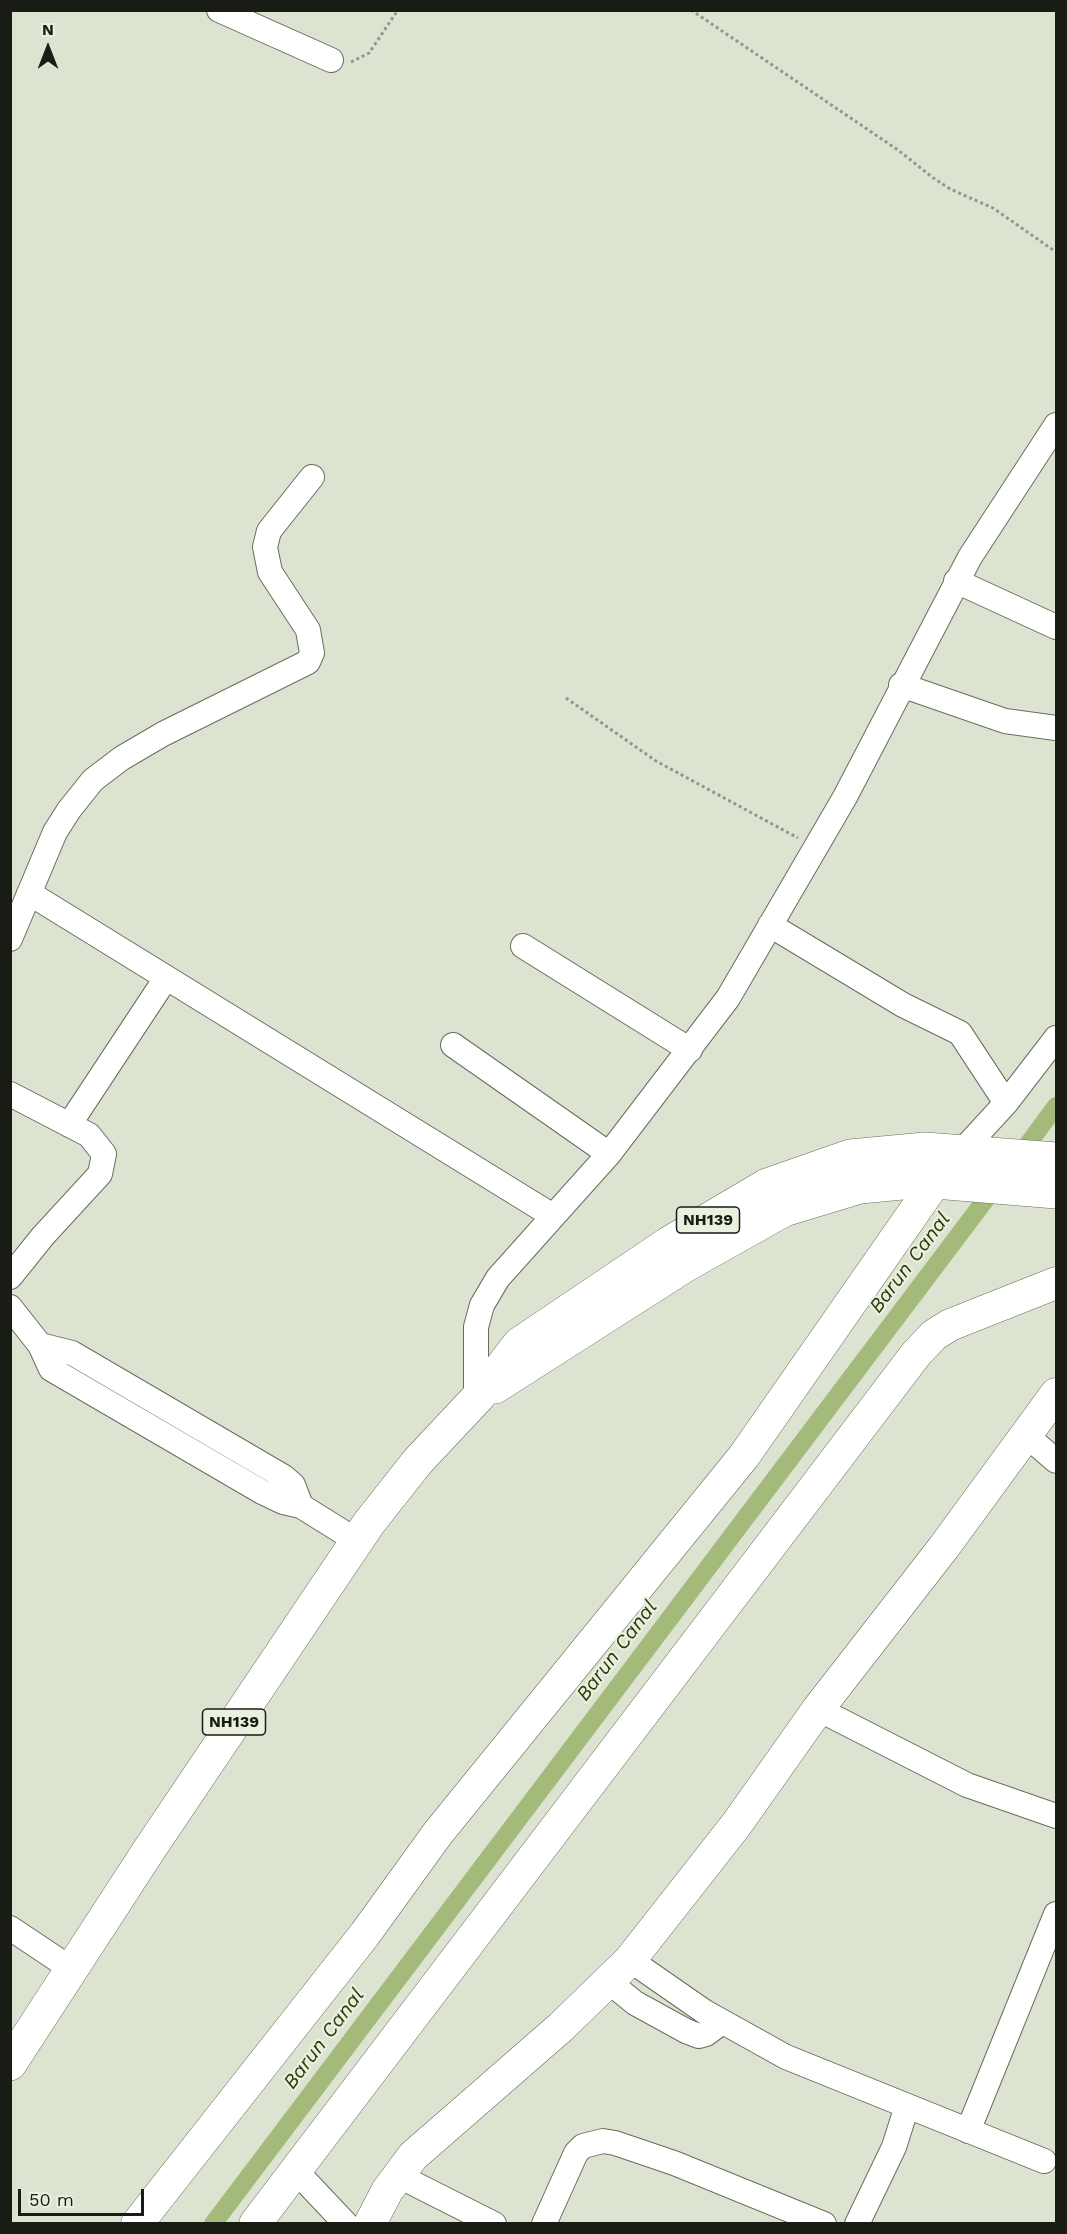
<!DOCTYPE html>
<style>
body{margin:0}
#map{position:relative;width:1067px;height:2234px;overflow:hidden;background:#dce3d1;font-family:"Work Sans",sans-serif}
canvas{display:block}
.frame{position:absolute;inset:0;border:12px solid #191b15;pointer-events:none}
.north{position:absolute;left:18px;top:18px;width:60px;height:60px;-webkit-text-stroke:4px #e9f0de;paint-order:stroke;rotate:0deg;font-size:16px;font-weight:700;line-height:24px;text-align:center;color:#191b15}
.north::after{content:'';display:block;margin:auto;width:21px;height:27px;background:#191b15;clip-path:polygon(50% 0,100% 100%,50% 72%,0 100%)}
.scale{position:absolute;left:18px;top:2189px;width:126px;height:27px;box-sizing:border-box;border:3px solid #191b15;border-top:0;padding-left:8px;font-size:18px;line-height:21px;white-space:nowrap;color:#191b15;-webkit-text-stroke:4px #e9f0de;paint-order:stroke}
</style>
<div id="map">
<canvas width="1067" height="2234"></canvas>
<div class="frame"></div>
<div class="north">N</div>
<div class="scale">50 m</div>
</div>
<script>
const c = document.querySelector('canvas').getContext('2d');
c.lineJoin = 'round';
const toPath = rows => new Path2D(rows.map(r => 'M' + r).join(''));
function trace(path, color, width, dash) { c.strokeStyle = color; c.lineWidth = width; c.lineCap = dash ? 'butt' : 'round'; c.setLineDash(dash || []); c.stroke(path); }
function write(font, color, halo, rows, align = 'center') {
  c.font = font + ' "Work Sans",sans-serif'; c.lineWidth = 4.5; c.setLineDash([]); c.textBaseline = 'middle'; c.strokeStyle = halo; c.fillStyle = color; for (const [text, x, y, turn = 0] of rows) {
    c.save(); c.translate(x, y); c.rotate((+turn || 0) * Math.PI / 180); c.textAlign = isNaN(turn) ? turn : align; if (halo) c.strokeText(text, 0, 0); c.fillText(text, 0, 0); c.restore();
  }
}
trace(toPath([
 [1017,1159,1056,1106],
 [213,2224,998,1183]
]), '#a3ba7a', 18);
const minor = toPath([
 [219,10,331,60],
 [956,581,1056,627],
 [901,685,1005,721,1056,728],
 [29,893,553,1216],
 [770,925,903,1005,960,1033,1006,1103],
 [10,939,55,832,69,810,93,780,122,758,163,734,308,662,312,653,308,630,270,572,265,547,269,531,312,477],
 [523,946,690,1050],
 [453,1045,609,1154],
 [10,1094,89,1135,104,1154,100,1174,43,1236,10,1277],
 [69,1125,166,978],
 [962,1151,1006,1103,1056,1038],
 [10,1307,40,1345,51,1369,262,1492,283,1502,301,1506,357,1541],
 [40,1345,72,1353,284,1477,293,1485,301,1506],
 [476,1399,476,1327,482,1305,498,1278,609,1154,728,998,845,797,970,557,1056,425],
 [1026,1435,1056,1461],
 [818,1709,967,1785,1056,1816],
 [10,1928,73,1970],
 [630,1960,705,2012,786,2057,1044,2161],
 [608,1981,635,2003,686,2031,699,2036,706,2034,722,2022],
 [968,2131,1056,1914],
 [295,2170,346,2224],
 [397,2175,494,2224],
 [544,2224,576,2153,583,2146,603,2141,615,2143,674,2163,824,2224],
 [857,2224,894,2147,907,2106]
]);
const major = toPath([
 [137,2224,365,1934,438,1833,744,1456,935,1182],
 [255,2224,916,1354,934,1335,950,1325,1056,1283],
 [370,2224,387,2191,413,2156,561,2027,630,1960,736,1825,818,1709,944,1547,1056,1394]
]);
const highway = toPath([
 [495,1387,686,1265,784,1210,860,1187,923,1181,1056,1192],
 [10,2064,149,1850,369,1523,418,1461,480,1395,519,1344,669,1243,767,1185,850,1156,925,1149,1056,1159]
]);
trace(minor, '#686e5e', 26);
trace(major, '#686e5e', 33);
trace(highway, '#686e5e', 34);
trace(toPath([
 [691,10,898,150,932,177,950,189,993,208,1056,252],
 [351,62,369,53,398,10],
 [566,698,656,761,798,838]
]), '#92978a', 3, [3, 3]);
trace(minor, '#fff', 24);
trace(major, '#fff', 32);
trace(highway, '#fff', 33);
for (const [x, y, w] of [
 [708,1220,63],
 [234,1722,63]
]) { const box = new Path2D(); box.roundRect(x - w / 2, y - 13, w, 26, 4.5); c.fillStyle = '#e9f0de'; c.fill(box); trace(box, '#191b15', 1.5); }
write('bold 16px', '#191b15', null, [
 ["NH139",708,1220],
 ["NH139",234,1722]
]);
write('italic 20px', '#2c3b0a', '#e9f0de', [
 ["Barun Canal",910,1263,-53],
 ["Barun Canal",617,1651,-53],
 ["Barun Canal",324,2039,-53]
]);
</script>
